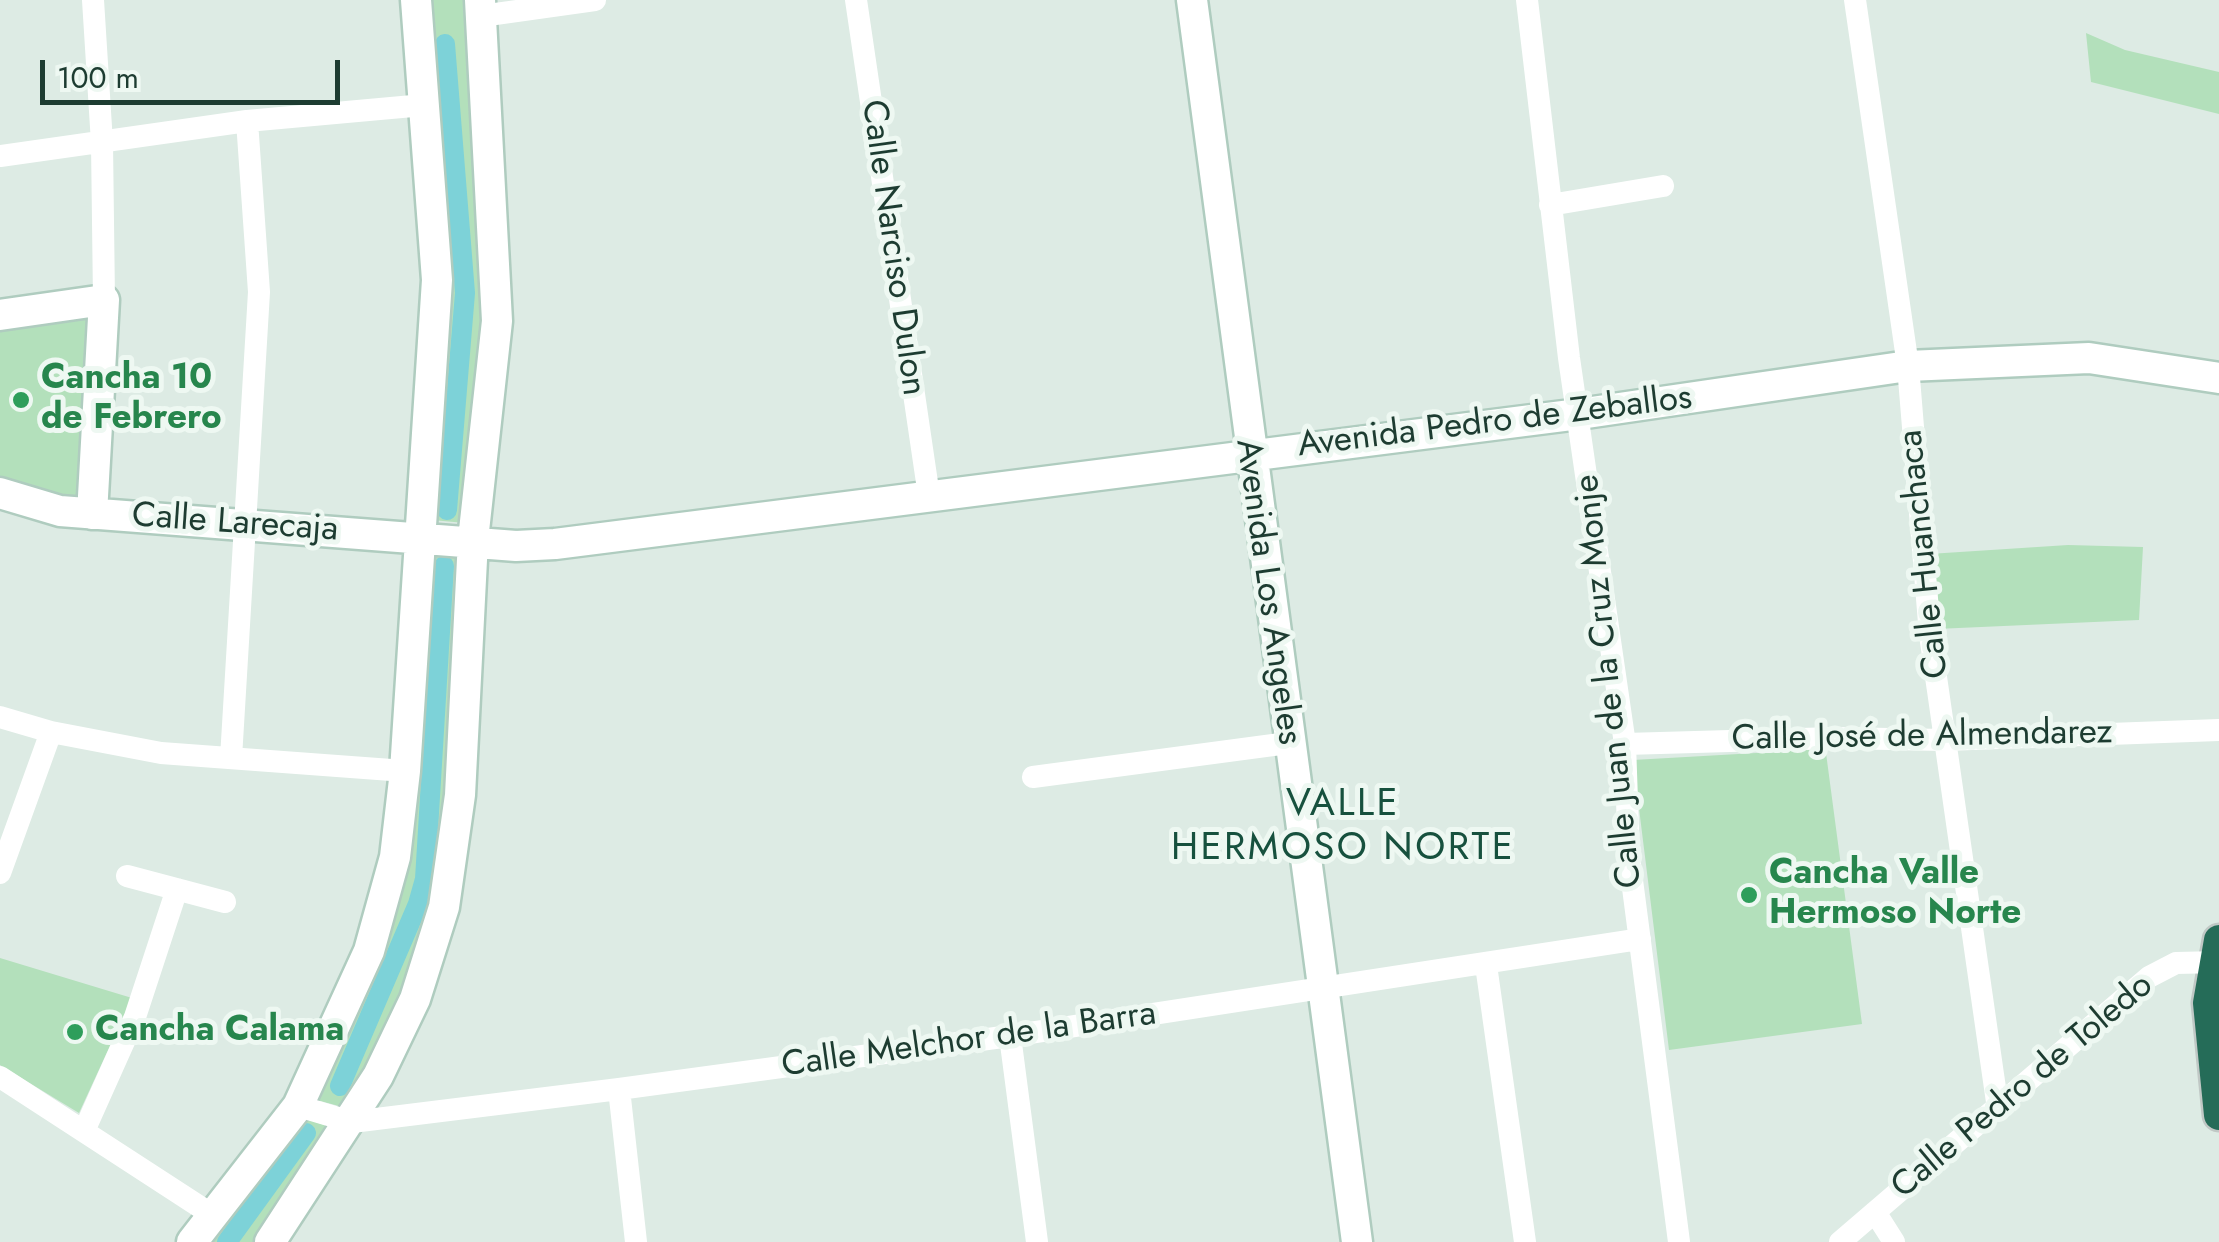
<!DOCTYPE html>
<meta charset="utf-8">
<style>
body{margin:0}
#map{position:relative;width:2219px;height:1242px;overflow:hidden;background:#ddebe4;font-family:Jost,sans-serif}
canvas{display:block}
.scale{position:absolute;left:40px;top:60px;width:300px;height:45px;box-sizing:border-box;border:5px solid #1d3c31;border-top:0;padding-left:12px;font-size:30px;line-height:35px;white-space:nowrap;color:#1d3c31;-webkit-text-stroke:8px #eef8f2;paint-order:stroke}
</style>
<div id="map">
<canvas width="2219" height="1242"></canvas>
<div class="scale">100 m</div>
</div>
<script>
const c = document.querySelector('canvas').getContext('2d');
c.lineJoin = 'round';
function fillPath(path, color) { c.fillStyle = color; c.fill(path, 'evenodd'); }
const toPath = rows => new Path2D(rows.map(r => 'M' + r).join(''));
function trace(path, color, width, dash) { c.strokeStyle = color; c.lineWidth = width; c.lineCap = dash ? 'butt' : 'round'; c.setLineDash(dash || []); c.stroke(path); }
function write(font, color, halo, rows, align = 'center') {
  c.font = font + ' Jost,sans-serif'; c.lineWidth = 10; c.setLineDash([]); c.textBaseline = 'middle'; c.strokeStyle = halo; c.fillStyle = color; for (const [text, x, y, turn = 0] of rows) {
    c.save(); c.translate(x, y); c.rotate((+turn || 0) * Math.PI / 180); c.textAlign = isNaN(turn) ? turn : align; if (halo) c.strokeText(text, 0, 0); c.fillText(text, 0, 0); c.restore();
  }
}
fillPath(toPath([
 [428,0,470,0,488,325,465,523,432,520],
 [2086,33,2125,50,2219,72,2219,114,2091,82],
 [88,317,82,496,75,501,0,482,0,328],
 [2068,545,2143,547,2139,620,1936,629,1929,554],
 [428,550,465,552,442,873,409,988,346,1108,313,1099,377,956],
 [1809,750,1826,753,1862,1024,1669,1050,1633,760],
 [0,958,132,998,79,1113,0,1065],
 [304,1118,333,1128,254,1242,206,1242]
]), '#b3e0bb');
trace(toPath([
 [445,44,465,293,447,510],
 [340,1086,418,904,425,879,444,566],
 [227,1242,306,1133]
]), '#7dd2d8', 20);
const secondary = toPath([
 [1192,0,1357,1242],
 [0,315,104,300,92,514],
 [0,493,60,511,516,546,555,544,1579,414,1908,366,2089,358,2219,378],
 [192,1242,298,1106,369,951,395,857,405,771,437,280,416,0],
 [270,1242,378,1076,415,999,444,907,460,795,473,540,497,321,480,0]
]);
const highway = toPath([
 [2219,940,2208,1003,2219,1115]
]);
trace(secondary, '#afccbf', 35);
trace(highway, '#c0c8c5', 35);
trace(toPath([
 [93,0,102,143,104,300],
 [856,0,929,496],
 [1527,0,1569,358,1625,744,1629,857,1679,1242],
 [1855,0,1908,366,1930,635,1998,1109],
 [481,16,595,0],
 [0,156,247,121,424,105],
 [1550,205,1663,186],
 [0,717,51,732,161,753,405,771],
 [1625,744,1835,738,1945,740,2219,730],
 [231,758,259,292,247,121],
 [1033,777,1288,743],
 [0,873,51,732],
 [127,876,225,902],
 [1486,965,1525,1242],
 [1010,1036,1037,1242],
 [0,1077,214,1216],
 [619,1089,636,1242],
 [298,1106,352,1122,619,1089,1010,1036,1640,939],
 [84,1131,135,1017,177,889],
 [1875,1212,1894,1242],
 [1840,1242,2149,977,2176,963,2219,962]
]), '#fff', 22);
trace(secondary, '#fff', 30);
trace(highway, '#256c58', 30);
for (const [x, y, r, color] of [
 [21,400,10,"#2e9e5b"],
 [1749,895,10,"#2e9e5b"],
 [75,1032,10,"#2e9e5b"]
]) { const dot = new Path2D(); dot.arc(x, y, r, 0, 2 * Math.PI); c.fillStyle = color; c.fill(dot); trace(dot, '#eef8f2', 4); }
write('35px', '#1d3c31', '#eef8f2', [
 ["Calle Narciso Dulon",892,248,82],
 ["Avenida Pedro de Zeballos",1495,423,-7],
 ["Calle Larecaja",235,524,4],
 ["Calle Huanchaca",1925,554,-96],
 ["Avenida Los Angeles",1267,592,82],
 ["Calle Juan de la Cruz Monje",1610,681,-96],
 ["Calle José de Almendarez",1922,737,-1],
 ["Calle Melchor de la Barra",969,1041,-8],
 ["Calle Pedro de Toledo",2023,1087,-40]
]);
write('bold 35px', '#27864d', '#eef8f2', [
 ["Cancha 10",41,380],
 ["de Febrero",41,420],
 ["Cancha Valle",1769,875],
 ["Hermoso Norte",1769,915],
 ["Cancha Calama",95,1032]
], 'left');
c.letterSpacing = '2.5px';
write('38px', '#17513e', '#eef8f2', [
 ["VALLE",1343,806],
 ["HERMOSO NORTE",1343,850]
]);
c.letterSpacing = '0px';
</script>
